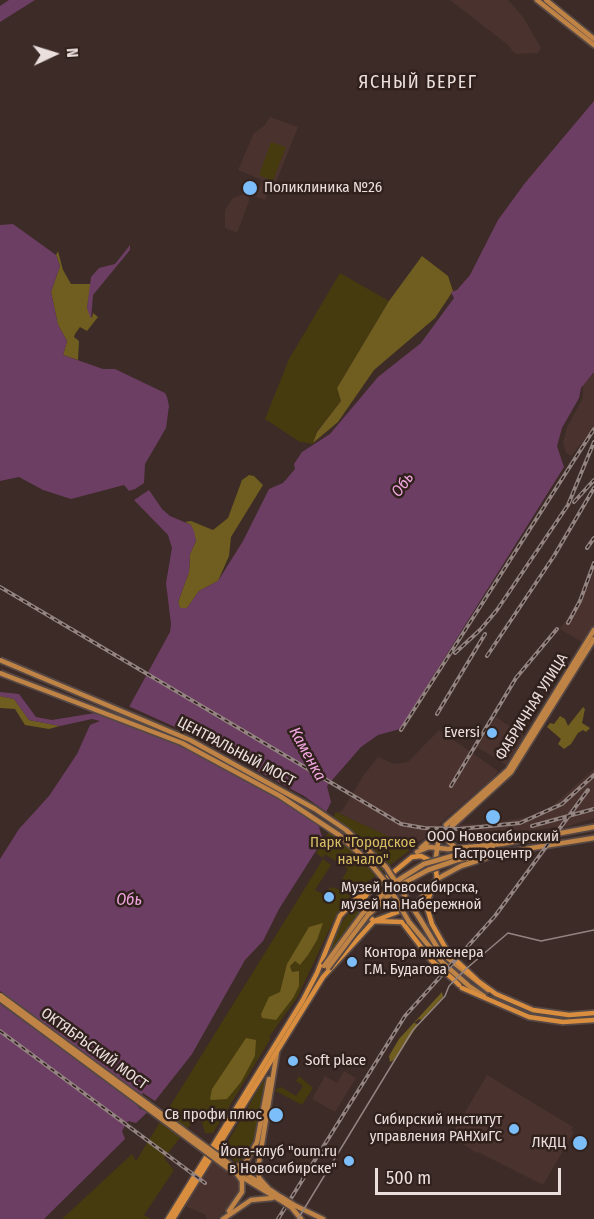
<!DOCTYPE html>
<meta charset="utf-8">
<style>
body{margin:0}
#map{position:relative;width:594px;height:1219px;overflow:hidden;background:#3c2b27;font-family:"Fira Sans Condensed",sans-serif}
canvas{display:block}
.north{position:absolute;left:24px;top:24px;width:60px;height:60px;-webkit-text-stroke:4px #31211d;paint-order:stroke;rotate:86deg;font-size:16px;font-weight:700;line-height:24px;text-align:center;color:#ebdfdd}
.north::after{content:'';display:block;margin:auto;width:21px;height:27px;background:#ebdfdd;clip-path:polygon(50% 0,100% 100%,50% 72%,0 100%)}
.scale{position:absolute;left:375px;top:1168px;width:186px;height:27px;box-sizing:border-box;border:3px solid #ebdfdd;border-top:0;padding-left:8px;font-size:18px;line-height:21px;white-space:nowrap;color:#ebdfdd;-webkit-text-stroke:4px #31211d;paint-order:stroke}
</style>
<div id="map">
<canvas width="594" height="1219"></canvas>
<div class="north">N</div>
<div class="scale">500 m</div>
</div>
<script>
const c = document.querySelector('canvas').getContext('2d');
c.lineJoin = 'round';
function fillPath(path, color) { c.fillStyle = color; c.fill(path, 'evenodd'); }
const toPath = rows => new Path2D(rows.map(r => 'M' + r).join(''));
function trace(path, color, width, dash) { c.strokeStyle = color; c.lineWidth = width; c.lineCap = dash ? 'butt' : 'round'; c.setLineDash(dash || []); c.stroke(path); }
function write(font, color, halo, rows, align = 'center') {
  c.font = font + ' "Fira Sans Condensed",sans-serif'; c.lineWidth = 5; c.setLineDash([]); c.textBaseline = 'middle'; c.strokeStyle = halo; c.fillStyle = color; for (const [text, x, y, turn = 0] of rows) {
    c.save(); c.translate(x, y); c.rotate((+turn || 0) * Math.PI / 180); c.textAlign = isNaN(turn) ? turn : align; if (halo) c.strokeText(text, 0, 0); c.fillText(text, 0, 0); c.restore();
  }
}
fillPath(toPath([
 [450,0,508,0,523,17,541,48,538,53,515,54,508,45],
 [270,117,298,127,275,185,271,183,265,200,256,197,262,180,238,170,254,133,264,126],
 [243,194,249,197,249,201,237,233,225,228,225,210,233,198],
 [594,373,594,428,571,456,566,453,563,443,567,427,583,398,583,385],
 [594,570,594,624,582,642,560,629,589,585],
 [496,717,524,736,506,765,477,747],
 [439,730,498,771,494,777,438,825,490,824,531,816,550,808,594,769,594,818,569,826,523,831,437,830,420,841,405,844,336,812,342,811,363,776,378,757,394,764,408,762],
 [344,1071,356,1078,335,1112,312,1099,325,1076,337,1083],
 [487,1075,573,1127,571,1130,574,1132,543,1185,478,1152,476,1153,451,1136],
 [214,1159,234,1174,240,1182,241,1191,236,1201,217,1219,206,1219,206,1215,185,1206]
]), '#4a332e');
fillPath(toPath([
 [271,142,286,147,273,181,259,175],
 [340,273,389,301,337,388,341,401,317,431,313,444,300,442,265,419,289,359],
 [336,812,405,844,409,851,354,892,340,883,348,869,325,854,323,858,316,853,330,830,329,824],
 [323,859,331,865,315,890,325,895,330,887,338,889,351,896,337,913,297,998,269,1037,271,1038,213,1133,205,1133,201,1119,195,1119,164,1158,174,1170,144,1215,151,1219,62,1219,132,1154,136,1161],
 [357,901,359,912,364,918,329,967,323,964,330,945,338,928],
 [299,1076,313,1088,302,1105,274,1090,281,1087,296,1096,303,1086,296,1081],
 [263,1081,265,1081,254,1142,243,1160,235,1162,223,1150]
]), '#463a0f');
fillPath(toPath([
 [58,251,63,270,71,284,91,284,87,308,92,318,93,313,98,317,87,331,80,327,75,334,74,337,79,341,78,360,63,355,67,341,58,325,51,292,60,266,56,255],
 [422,256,448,276,453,291,435,318,374,370,338,422,313,443,317,432,341,401,337,388,389,301],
 [249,475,254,476,263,485,231,537,229,556,218,581,199,591,187,608,180,609,178,602,189,572,190,554,196,541,191,525,185,522,191,521,213,530,228,518,242,480],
 [0,696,14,699,29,720,60,726,49,729,25,725,15,709,0,708],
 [583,707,585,709,582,723,590,728,586,732,583,730,578,733,571,744,564,749,558,744,561,739,547,727,550,723,554,724,560,716,565,719,568,726],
 [323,923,317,940,308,955,300,965,295,961,290,966,292,972,299,971,299,986,293,998,276,1020,262,1018,261,1014,269,997,280,992,287,964,309,927],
 [442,992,443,997,422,1020,419,1019,414,1023,418,1024,416,1028,394,1060,390,1062,389,1056,399,1039],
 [246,1038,256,1040,255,1056,241,1082,227,1099,212,1100,210,1099,212,1089]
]), '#6f5e1f');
fillPath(toPath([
 [9,0,35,0,0,22,0,6],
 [594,101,594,372,581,388,579,398,562,428,557,446,564,467,400,729,378,735,361,747,327,786,331,802,319,827,322,837,319,846,279,909,263,941,245,960,192,1054,155,1101,143,1093,136,1104,140,1109,149,1111,136,1123,128,1121,122,1131,125,1139,44,1219,0,1219,0,859,19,829,49,796,77,754,90,725,100,721,92,719,60,726,29,720,14,699,0,696,0,692,19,694,36,717,52,720,95,713,119,718,129,707,170,632,171,624,166,583,172,548,168,535,134,500,149,490,162,509,170,516,191,525,194,531,196,541,190,554,189,572,178,602,180,608,187,608,199,591,218,581,243,541,269,489,283,483,295,469,294,464,302,452,330,434,378,377,421,343,454,298,451,292,457,290,470,275,498,220,525,183],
 [13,224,56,255,60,266,51,292,58,325,67,341,63,355,103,369,115,369,165,393,167,397,169,406,166,428,145,464,144,483,135,489,129,491,124,485,71,499,43,490,19,477,0,481,0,225],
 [130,245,130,250,93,295,91,319,87,308,91,277,99,268,115,264]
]), '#6d3e63');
fillPath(toPath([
 [126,705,186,732,304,796,331,815,333,822,328,826,182,743,113,714,117,715],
 [0,991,144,1097,139,1104,151,1113,0,1004]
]), '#3c2b27');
const primary = toPath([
 [537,0,594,45],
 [546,0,594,39],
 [446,825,508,770,594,630],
 [452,826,511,772,594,639],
 [449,830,449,842,456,848],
 [421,848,441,830],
 [417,852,429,847,448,849,501,844,594,827],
 [456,855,493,846],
 [457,860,594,838],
 [435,863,438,843,447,830],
 [437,879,461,866,495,855],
 [420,919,440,952,488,990],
 [409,922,443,963,469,986,484,996],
 [236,1167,246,1162,257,1142,269,1079],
 [236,1167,281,1197],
 [229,1169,280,1200],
 [268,1188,259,1178,258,1168,277,1052],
 [294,1205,323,1219],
 [292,1208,301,1219],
 [229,1211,242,1192,242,1181,237,1174],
 [223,1219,251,1200,272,1198]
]);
const trunk = toPath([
 [434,885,426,904,432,924,449,954,478,981,496,994,533,1010,569,1015,594,1013],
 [456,982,459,985],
 [462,988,529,1017,563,1022,594,1020],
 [168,1219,303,1000,317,973,340,916,357,898,367,894],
 [173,1219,323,977,374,921,416,905,437,879,435,863,421,856,412,857,367,894,362,902,362,911,374,921,402,922,431,960,454,980]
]);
trace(primary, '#564845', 8);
trace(trunk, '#564845', 8);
trace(primary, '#bf8346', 4.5);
trace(trunk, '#d88e3e', 4.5);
trace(toPath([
 [298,1219,413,1030,445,996,449,986,467,968,508,933,541,941,594,930]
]), '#938481', 1.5);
const rail = toPath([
 [574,502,594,480],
 [587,548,594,538],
 [0,587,401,824,424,828,459,829,520,823,562,804,594,775],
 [568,623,580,601,594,563],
 [455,653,481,629,497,610,568,505,594,442],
 [487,656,554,556,594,488],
 [437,714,485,634],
 [401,730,594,429],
 [451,786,516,678,557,629],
 [532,826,594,809],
 [0,1031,205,1183],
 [278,1219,405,1016,495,916,588,790]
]);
trace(rail, '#938481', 4);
trace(rail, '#31211d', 1.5, [4.5]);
const primaryBridge = toPath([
 [0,660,190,740,315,809,346,830,386,867,420,919],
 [0,673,182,743,280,796,339,835,369,862,388,885,409,922],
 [324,966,363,913,397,881,424,864,456,855],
 [328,968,368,915,400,885,428,870,457,860],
 [0,995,231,1165],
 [0,999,229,1169],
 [281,1197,294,1205],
 [280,1200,292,1208]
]);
trace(primaryBridge, '#564845', 8, []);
trace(primaryBridge, '#bf8346', 4.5);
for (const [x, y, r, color] of [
 [250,188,8,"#7cbef9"],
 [492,733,6,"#7cbef9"],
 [493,817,8,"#7cbef9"],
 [329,897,6,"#7cbef9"],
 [352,962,6,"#7cbef9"],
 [293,1061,6,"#7cbef9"],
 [276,1115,8,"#7cbef9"],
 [514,1129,6,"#7cbef9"],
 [580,1143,8,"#7cbef9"],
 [349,1161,6,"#7cbef9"]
]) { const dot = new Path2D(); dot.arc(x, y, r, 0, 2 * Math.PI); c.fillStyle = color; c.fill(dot); trace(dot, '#31211d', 2); }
write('15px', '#ebdfdd', '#31211d', [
 ["Поликлиника №26",264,188,"left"],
 ["Eversi",480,733],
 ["ООО Новосибирский",493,837,"center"],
 ["Гастроцентр",493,854,"center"],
 ["Музей Новосибирска,",341,888,"left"],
 ["музей на Набережной",341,905,"left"],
 ["Контора инженера",364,953,"left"],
 ["Г.М. Будагова",364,970,"left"],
 ["Soft place",305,1061,"left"],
 ["Св профи плюс",262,1115],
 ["Сибирский институт",502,1120],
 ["управления РАНХиГС",502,1137],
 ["ЛКДЦ",566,1143],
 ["Йога-клуб \"oum.ru",337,1152],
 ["в Новосибирске\"",337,1169]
], 'right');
write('15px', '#ebdfdd', '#31211d', [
 ["ФАБРИЧНАЯ УЛИЦА",532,707,-58],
 ["ЦЕНТРАЛЬНЫЙ МОСТ",236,752,28],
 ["ОКТЯБРЬСКИЙ МОСТ",94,1049,36]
]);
write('15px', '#d8bf65', '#31211d', [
 ["Парк \"Городское",363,843],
 ["начало\"",363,860]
]);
write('italic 16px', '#f1a6e0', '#31211d', [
 ["Обь",403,485,-54],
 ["Каменка",307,754,61],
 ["Обь",129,901]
]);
c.letterSpacing = '1.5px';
write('18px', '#ebdfdd', '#31211d', [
 ["ЯСНЫЙ БЕРЕГ",418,83]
]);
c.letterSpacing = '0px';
</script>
